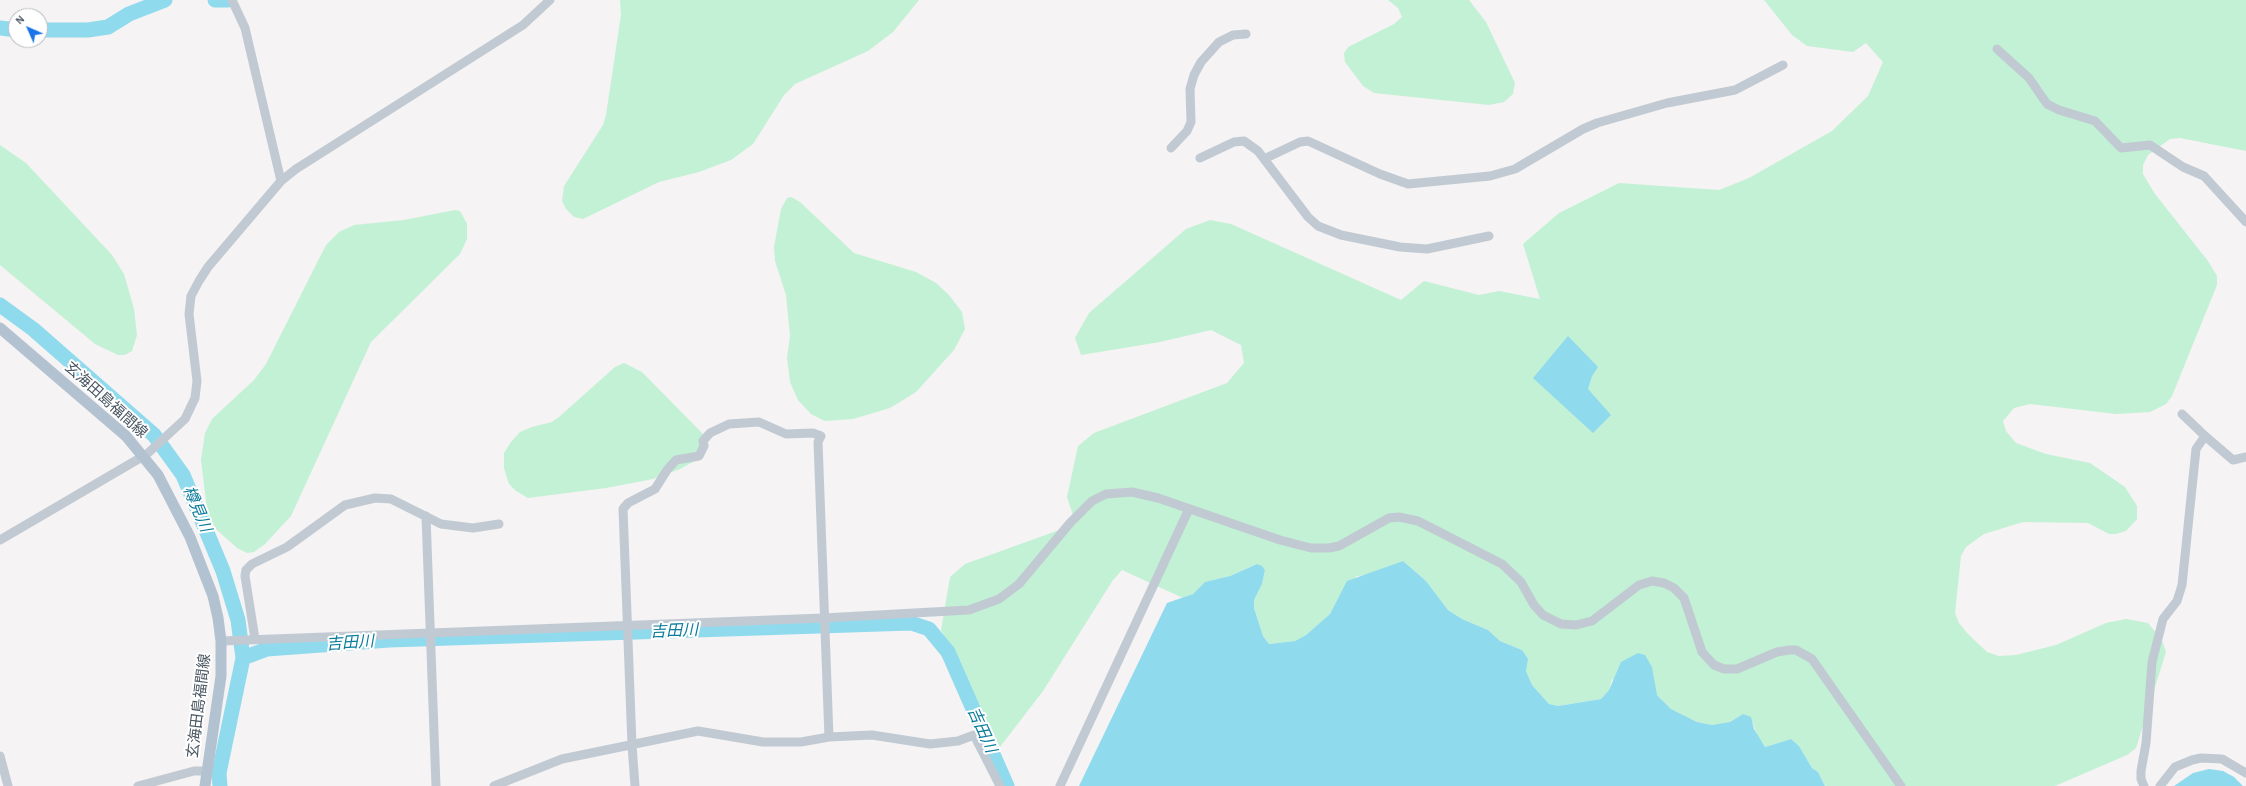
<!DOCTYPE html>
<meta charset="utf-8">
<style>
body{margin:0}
#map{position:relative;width:2246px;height:786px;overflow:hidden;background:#f5f3f3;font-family:"Alegreya Sans",sans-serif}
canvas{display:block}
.north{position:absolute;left:8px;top:8px;width:40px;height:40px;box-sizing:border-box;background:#fff;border:1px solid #b7bbc0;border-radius:50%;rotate:315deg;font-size:11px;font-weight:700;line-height:16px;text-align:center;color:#4a5661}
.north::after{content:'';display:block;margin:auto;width:14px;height:18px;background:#1a73e8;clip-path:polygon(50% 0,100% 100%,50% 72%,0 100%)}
</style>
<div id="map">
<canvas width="2246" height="786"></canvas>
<div class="north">N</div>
</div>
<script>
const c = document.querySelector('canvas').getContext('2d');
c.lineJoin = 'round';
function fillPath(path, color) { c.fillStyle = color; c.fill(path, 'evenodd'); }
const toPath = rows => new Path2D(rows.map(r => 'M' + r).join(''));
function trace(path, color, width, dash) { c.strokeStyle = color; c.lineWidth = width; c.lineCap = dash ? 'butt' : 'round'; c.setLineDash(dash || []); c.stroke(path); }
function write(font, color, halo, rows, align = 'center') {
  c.font = font + ' "Alegreya Sans","Noto Sans JP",sans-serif'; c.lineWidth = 4; c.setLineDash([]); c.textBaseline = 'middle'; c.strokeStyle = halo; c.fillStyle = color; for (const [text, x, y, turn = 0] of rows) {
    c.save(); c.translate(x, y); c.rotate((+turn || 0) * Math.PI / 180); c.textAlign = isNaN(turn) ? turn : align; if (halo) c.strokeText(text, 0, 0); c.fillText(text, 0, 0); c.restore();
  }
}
fillPath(toPath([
 [620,0,919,0,893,32,868,51,795,84,784,95,753,144,731,160,699,172,659,182,583,219,574,217,566,209,562,201,564,186,603,125,606,115,621,15],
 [1388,0,1469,0,1486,22,1515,83,1513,94,1504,102,1489,105,1374,93,1363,86,1345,62,1344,53,1348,47,1394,24,1402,17,1398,8],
 [1764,0,2246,0,2246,151,2180,138,2170,139,2148,155,2143,165,2143,174,2155,194,2208,261,2217,276,2217,285,2172,396,2166,404,2150,412,2116,414,2030,404,2014,408,2003,421,2006,431,2016,443,2046,454,2090,463,2125,487,2137,506,2137,519,2126,531,2116,534,2109,534,2088,523,2023,522,1984,534,1966,547,1961,556,1955,613,1959,623,1967,633,1987,652,1999,656,2016,655,2056,645,2106,623,2126,619,2148,623,2162,640,2166,652,2136,748,2127,755,2055,786,1825,786,1818,772,1812,768,1799,746,1791,739,1765,747,1758,738,1753,723,1743,714,1730,722,1721,724,1712,725,1697,722,1671,709,1657,695,1612,679,1609,690,1601,699,1558,706,1549,704,1532,685,1526,671,1522,650,1500,641,1488,630,1462,619,1448,610,1426,581,1403,561,1367,575,1357,576,1346,587,1330,614,1306,635,1295,641,1269,644,1263,636,1254,608,1254,600,1262,584,1265,570,1257,564,1230,576,1206,582,1193,594,1183,598,1122,570,1113,580,1043,691,1000,747,941,630,950,577,965,564,1076,524,1067,497,1078,446,1094,433,1227,383,1244,363,1241,345,1211,330,1160,342,1081,355,1075,338,1089,313,1186,229,1210,220,1231,224,1401,300,1424,281,1479,295,1499,291,1540,299,1523,244,1559,213,1619,183,1719,190,1749,178,1832,131,1868,96,1883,62,1866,43,1853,52,1807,46,1792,35],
 [0,145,26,163,112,255,124,274,134,309,137,335,132,351,125,355,118,355,95,344,0,265],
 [791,197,800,202,854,253,916,272,936,283,949,295,962,312,965,329,954,350,916,392,890,408,853,419,825,421,811,414,798,400,790,382,787,358,790,336,786,295,775,261,774,247,781,209,787,198],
 [455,210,460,211,467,224,467,239,460,254,371,342,291,516,265,544,254,552,247,553,237,548,217,530,208,518,201,460,205,433,212,419,254,380,266,364,326,245,339,232,354,225,404,220],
 [624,363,642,372,703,434,707,440,703,453,693,462,680,469,653,479,606,488,528,498,516,491,509,484,504,468,504,453,511,442,520,432,532,427,552,422,559,417,615,367]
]), '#c3f1d5');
fillPath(toPath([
 [1568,336,1598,367,1592,376,1588,389,1611,415,1593,433,1533,378],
 [1403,561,1426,581,1448,610,1462,619,1488,630,1500,641,1522,650,1528,659,1526,671,1532,685,1549,704,1558,706,1601,699,1609,690,1621,662,1638,653,1645,655,1652,667,1657,695,1671,709,1697,722,1712,725,1730,722,1743,714,1751,717,1754,729,1765,747,1791,739,1799,746,1812,768,1818,772,1825,786,1079,786,1167,603,1193,594,1205,582,1230,576,1257,564,1262,566,1265,570,1262,584,1254,600,1254,608,1263,636,1269,644,1295,641,1306,635,1330,614,1347,581],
 [2209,769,2223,771,2234,777,2243,786,2174,786,2193,773]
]), '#90daee');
trace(toPath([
 [215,0,228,0],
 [0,28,16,30],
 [40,30,88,30,108,27,129,14,165,0],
 [0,305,33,329,154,435,183,475,223,571,238,620,243,658,219,773,220,786],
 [243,658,267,649,389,640,911,623,929,629,948,652,1007,786]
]), '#90daee', 15);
trace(toPath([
 [232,0,245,28,281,181],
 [1997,49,2029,78,2047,104,2059,110,2095,121,2121,148,2150,145,2183,167,2204,176,2246,222],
 [1171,148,1187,131,1191,122,1190,89,1194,75,1201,62,1219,42,1233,35,1246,34],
 [1200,158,1234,142,1244,141,1258,151,1308,217,1318,226,1341,235,1400,247,1427,249,1489,236],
 [1264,159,1300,142,1308,141,1380,174,1408,184,1490,176,1515,169,1583,129,1597,123,1667,103,1735,90,1783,65],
 [2182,414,2205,436],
 [426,516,436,786],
 [0,540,147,454,185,419,195,398,197,381,189,314,191,296,199,281,208,267,281,181,296,169,523,25,550,0],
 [255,639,245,576,246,570,252,564,287,547,345,505,375,498,391,499,441,524,473,528,499,524],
 [221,641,823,618,969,610,999,599,1019,584,1070,523,1092,501,1106,494,1132,492,1158,498,1280,540,1311,548,1329,548,1339,546,1389,518,1399,517,1418,521,1502,564,1521,582,1534,605,1543,615,1561,624,1576,625,1592,621,1639,585,1652,581,1664,583,1674,588,1684,598,1702,652,1714,665,1724,669,1737,669,1777,652,1789,650,1796,650,1812,659,1901,786],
 [0,756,8,786],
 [138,786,194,771,205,771],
 [494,786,562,759,698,731,763,742,801,742,829,737,872,735,930,744,958,741,974,735,1000,786],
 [635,786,632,745,623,509,628,503,655,489,667,470,676,460,699,456,704,446,703,441,710,433,729,424,759,422,786,434,813,433,821,436,818,442,829,737],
 [1060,786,1189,509],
 [2144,786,2141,779,2141,771,2146,743,2152,662,2163,619,2177,601,2182,585,2196,449,2205,436,2233,460,2246,457],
 [2160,786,2175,767,2192,760,2201,758,2222,759,2246,773]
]), '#c1cad2', 9);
trace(toPath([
 [0,328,126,436,158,475,190,537,213,596,218,618,221,641,221,676,205,786]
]), '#b3c2d1', 11);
write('15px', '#4a5661', '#fff', [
 ["玄海田島福間線",106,400,42],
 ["玄海田島福間線",199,706,-83]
]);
write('italic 16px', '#0c7c9b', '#fff', [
 ["樽見川",197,509,67],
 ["吉田川",674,631,-2],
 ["吉田川",350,643,-4],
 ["吉田川",982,730,66]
]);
</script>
